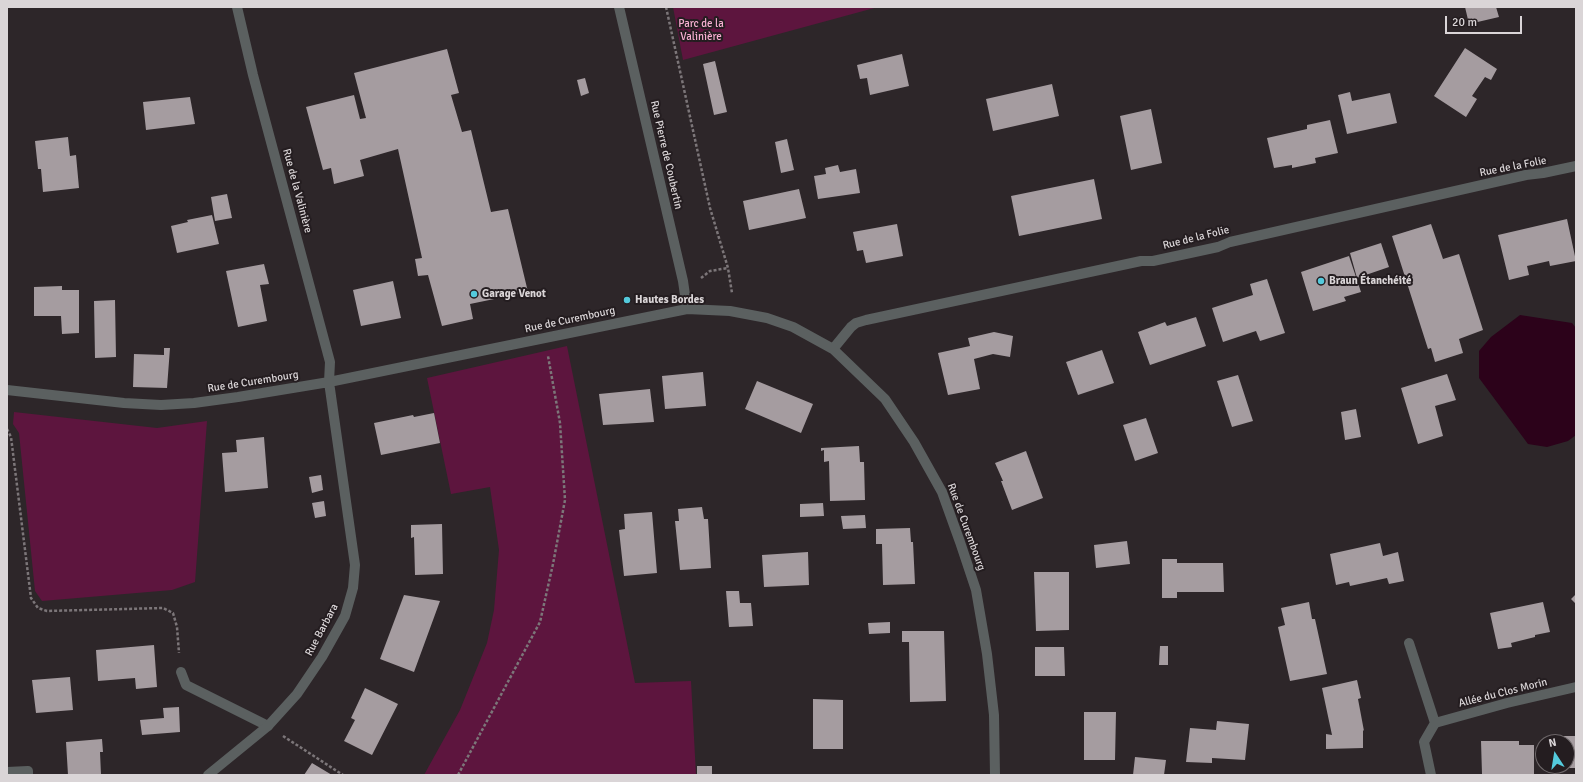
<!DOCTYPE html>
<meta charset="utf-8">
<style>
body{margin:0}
#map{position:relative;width:1583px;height:782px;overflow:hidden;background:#2d2629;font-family:Signika,sans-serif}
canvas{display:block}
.frame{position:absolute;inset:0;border:8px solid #dad5d7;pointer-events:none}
.north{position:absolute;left:1535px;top:734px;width:40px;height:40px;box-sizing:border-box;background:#241d20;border:1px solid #6d6769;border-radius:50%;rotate:348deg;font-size:11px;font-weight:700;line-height:16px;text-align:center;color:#dad5d7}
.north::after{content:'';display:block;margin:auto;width:14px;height:18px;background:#54cadc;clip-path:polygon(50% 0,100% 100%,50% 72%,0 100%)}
.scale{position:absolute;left:1445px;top:16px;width:77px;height:18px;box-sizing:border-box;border:2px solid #dad5d7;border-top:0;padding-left:5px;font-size:12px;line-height:14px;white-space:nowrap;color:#dad5d7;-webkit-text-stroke:3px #241d20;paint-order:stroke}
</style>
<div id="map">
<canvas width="1583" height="782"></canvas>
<div class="frame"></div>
<div class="north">N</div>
<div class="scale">20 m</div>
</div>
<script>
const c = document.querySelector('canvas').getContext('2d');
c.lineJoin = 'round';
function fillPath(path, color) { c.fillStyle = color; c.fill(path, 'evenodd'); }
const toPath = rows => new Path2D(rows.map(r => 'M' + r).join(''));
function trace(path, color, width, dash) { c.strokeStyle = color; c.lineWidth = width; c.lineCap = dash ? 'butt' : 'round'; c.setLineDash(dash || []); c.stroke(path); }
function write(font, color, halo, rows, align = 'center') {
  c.font = font + ' Signika,sans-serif'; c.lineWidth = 4; c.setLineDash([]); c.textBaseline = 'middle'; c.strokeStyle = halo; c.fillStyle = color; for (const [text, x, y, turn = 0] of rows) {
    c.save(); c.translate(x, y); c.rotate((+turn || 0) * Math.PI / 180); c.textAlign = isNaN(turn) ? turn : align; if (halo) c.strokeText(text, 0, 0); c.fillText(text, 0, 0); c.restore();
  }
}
fillPath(toPath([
 [673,7,878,7,683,60],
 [567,346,635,683,691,681,696,775,424,775,460,710,487,643,494,610,499,550,490,487,451,494,427,378],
 [14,412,157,428,207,421,195,582,172,590,42,601,35,591,19,433,13,424]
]), '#5d153e');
fillPath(toPath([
 [1520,315,1572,323,1576,328,1576,435,1568,441,1547,447,1528,444,1479,378,1479,351,1491,337]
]), '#2c021a');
fillPath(toPath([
 [1465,7,1496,7,1499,17,1469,24],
 [1465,48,1497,69,1491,80,1485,77,1472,96,1477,99,1466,117,1434,96],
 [447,49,459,93,451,95,462,132,471,130,491,212,508,209,528,292,470,304,473,319,442,326,428,275,418,276,415,259,422,258,398,149,360,160,364,176,334,184,331,168,323,170,306,107,354,95,360,119,366,118,354,73],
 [902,54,909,86,870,95,867,78,860,79,857,65],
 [715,61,727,112,714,115,703,64],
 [585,78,589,93,581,96,577,80],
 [1052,84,1059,116,993,131,986,99],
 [1350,92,1352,101,1390,93,1397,123,1347,134,1338,95],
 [190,97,195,124,146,130,143,102],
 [1151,109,1162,163,1131,170,1120,116],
 [1330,120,1338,153,1315,158,1316,163,1292,168,1292,165,1274,168,1267,138,1307,129,1307,125],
 [68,137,70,156,76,155,79,188,43,192,41,169,38,169,35,141],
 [787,139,794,170,781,173,775,142],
 [838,165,840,172,856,169,860,193,818,199,814,176,826,174,825,168],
 [1094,179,1102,219,1019,236,1011,196],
 [799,189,806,218,749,230,743,201],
 [227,194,232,218,215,221,211,197],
 [212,215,219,244,177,253,171,226,188,222,187,220],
 [1567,219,1576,261,1550,266,1549,261,1527,266,1529,275,1509,280,1498,235],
 [897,224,903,256,866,263,863,250,857,251,853,232],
 [1431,224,1443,259,1459,254,1483,330,1459,339,1463,353,1435,362,1431,348,1428,349,1392,236],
 [1381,243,1389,267,1357,278,1350,253],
 [1349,256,1361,292,1344,297,1346,301,1313,311,1301,272],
 [264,264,269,284,260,285,267,321,238,327,226,271],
 [1267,279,1285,333,1260,341,1256,331,1223,342,1212,308,1253,295,1250,284],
 [393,281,401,318,361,326,353,290],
 [62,286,62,290,79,290,79,333,62,334,61,316,34,316,34,287],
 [115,300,116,357,95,358,94,301],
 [1196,317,1206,346,1150,365,1138,332,1165,322,1167,326],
 [994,332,1013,336,1010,357,993,354,974,359,980,389,948,395,938,353,970,346,968,338],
 [164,348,170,348,167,388,133,387,134,354,164,355],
 [1102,350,1114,383,1078,395,1066,362],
 [703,372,706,406,665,409,662,376],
 [1447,374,1456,400,1435,406,1443,436,1418,444,1401,388],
 [1238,375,1253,421,1232,427,1217,381],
 [757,381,813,404,801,433,745,409],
 [650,389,654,422,603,425,599,394],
 [1356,409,1361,437,1345,440,1341,412],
 [434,413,440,443,381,455,374,423,413,415,414,417],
 [1146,418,1158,453,1135,461,1123,425],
 [264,437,268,488,225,492,222,453,237,452,236,440],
 [859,446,860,462,864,462,865,500,830,501,829,461,824,462,824,450,821,451,821,448],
 [1026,451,1043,498,1012,510,1001,481,1003,481,995,463],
 [321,475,323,490,312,493,309,477],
 [324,501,326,516,315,518,312,503],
 [823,503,824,516,800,517,800,504],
 [702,507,704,519,708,519,711,568,680,570,675,521,679,521,678,509],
 [652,512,657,573,624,576,619,530,625,529,624,514],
 [865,515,866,528,843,529,841,516],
 [442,524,443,574,415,575,414,537,411,538,411,525],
 [910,528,911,542,913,542,915,584,883,585,882,544,876,544,876,529],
 [1127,541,1130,564,1096,568,1094,545],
 [1380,543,1383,556,1398,552,1404,581,1389,584,1387,578,1350,586,1349,582,1336,585,1330,554],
 [808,552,809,585,764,587,762,555],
 [1162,559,1177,559,1177,563,1223,563,1224,592,1177,592,1177,598,1162,598],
 [1034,572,1069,572,1069,630,1036,631],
 [726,591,739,591,740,603,751,603,753,626,729,627],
 [1576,594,1576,604,1571,599],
 [404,595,440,601,414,672,380,659],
 [1309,602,1312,619,1315,619,1327,674,1290,681,1278,627,1285,625,1281,608],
 [1543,602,1550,632,1535,635,1535,637,1511,643,1512,647,1498,649,1490,613],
 [890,622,890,633,869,634,868,623],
 [902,631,944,631,946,701,910,702,909,642,902,642],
 [154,645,157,687,136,689,135,678,98,681,96,650],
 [1160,646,1168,646,1168,665,1159,665],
 [1035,647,1064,647,1065,676,1035,676],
 [70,677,73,710,36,713,32,680],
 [1357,680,1361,698,1358,699,1364,731,1363,730,1363,748,1326,749,1326,734,1332,735,1322,688],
 [365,688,398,704,372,755,344,741,355,720,351,718],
 [813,699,843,700,843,749,813,749],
 [179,707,180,732,142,735,140,720,164,718,163,708],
 [1084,712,1116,712,1115,760,1084,760],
 [1217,721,1249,724,1245,760,1212,758,1212,763,1186,762,1190,728,1216,730],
 [1563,736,1576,736,1576,768,1564,768,1564,766,1567,766,1567,742,1564,742],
 [102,739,103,752,100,752,101,775,68,775,66,742],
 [1481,741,1519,741,1519,745,1534,745,1534,775,1482,774],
 [1135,757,1166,760,1164,775,1133,775],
 [312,763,332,775,304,775],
 [697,766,712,766,712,775,697,775]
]), '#a59ca0');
trace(toPath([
 [666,7,710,208,728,268,732,293],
 [701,278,710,271,728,268],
 [7,429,11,437,31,598,38,608,47,611,163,608,173,613,177,627,179,653],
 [283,736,343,775],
 [458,775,540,622,553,564,565,500,560,423,548,356]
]), '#7c7679', 2.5, [3, 2]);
trace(toPath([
 [181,672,186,685,268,726]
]), '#5b6060', 10);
trace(toPath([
 [619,7,683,281,687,309],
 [833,349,851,327,856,323,866,320,1141,261,1153,261,1218,247,1230,242,1526,175,1543,173,1576,166],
 [7,390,124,403,161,405,194,403,238,397,329,382,687,309,730,311,767,318,793,327,833,349,885,399,914,442,942,492,960,542,976,590,987,654,994,715,995,775],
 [1409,643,1435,723],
 [7,772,28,771,28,775],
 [208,775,268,726,297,694,322,657,345,616,353,588,355,565,329,382,330,362,253,75,237,7],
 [1431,775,1424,742,1435,723,1507,703,1576,687]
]), '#5b6060', 10);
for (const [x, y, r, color] of [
 [1321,281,4,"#54cadc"],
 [474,294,4,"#54cadc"],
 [627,300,4,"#54cadc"]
]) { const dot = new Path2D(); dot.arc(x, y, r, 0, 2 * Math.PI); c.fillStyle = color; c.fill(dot); trace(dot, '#241d20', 1.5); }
write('11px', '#f7afd1', '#241d20', [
 ["Parc de la",701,24],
 ["Valinière",701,37]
]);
write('11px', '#dad5d7', '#241d20', [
 ["Rue Pierre de Coubertin",666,155,77],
 ["Rue de la Folie",1513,167,-11],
 ["Rue de la Valinière",297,191,75],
 ["Rue de la Folie",1196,238,-14],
 ["Rue de Curembourg",570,320,-12],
 ["Rue de Curembourg",253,382,-9],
 ["Rue de Curembourg",966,527,70],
 ["Rue Barbara",322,630,-62],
 ["Allée du Clos Morin",1503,693,-14]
]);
write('bold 11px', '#dad5d7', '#241d20', [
 ["Braun Étanchéité",1329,281],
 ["Garage Venot",482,294],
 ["Hautes Bordes",635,300]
], 'left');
</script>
